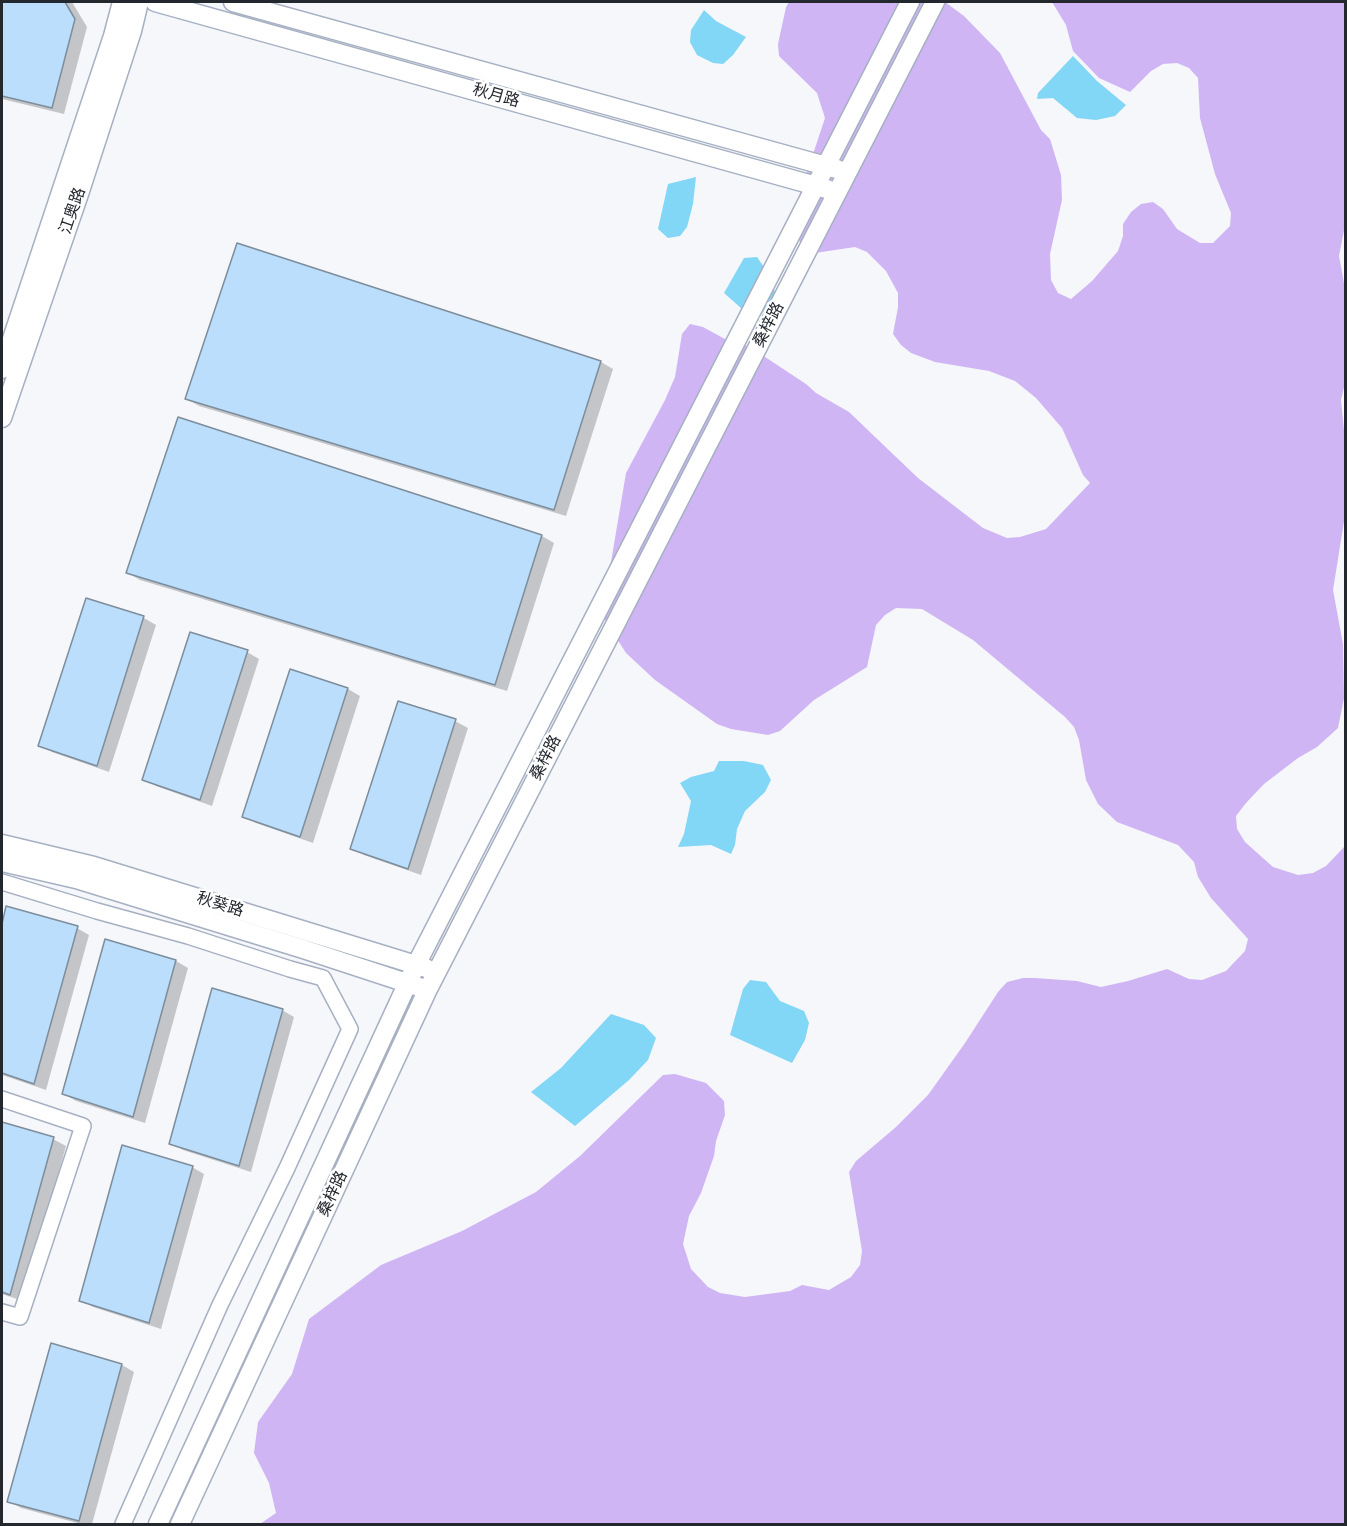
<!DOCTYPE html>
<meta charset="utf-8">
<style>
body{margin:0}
#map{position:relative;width:1347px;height:1526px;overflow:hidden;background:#f5f7fb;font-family:"Archivo Narrow",sans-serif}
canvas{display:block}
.frame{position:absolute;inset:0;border:3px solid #23272e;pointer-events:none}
</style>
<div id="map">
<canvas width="1347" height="1526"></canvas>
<div class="frame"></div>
</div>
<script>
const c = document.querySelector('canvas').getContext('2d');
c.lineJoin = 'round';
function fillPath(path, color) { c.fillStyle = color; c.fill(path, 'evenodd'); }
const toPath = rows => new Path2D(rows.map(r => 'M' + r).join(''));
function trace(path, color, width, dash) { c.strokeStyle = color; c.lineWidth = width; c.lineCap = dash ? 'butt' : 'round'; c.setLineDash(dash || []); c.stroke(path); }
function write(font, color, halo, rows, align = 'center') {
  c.font = font + ' "Archivo Narrow","Noto Sans SC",sans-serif'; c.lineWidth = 5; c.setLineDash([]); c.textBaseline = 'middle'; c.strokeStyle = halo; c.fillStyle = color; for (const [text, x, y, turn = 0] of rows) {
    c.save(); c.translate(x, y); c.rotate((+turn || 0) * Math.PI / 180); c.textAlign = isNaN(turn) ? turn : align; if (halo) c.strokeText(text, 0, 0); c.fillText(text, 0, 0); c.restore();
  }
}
fillPath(toPath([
 [789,2,945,2,964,16,1000,53,1041,130,1050,139,1061,175,1062,200,1050,254,1051,280,1058,293,1071,299,1092,281,1118,251,1123,236,1123,224,1131,212,1141,204,1153,202,1163,209,1177,229,1200,243,1213,243,1230,226,1231,213,1215,174,1200,118,1198,78,1189,68,1177,63,1163,64,1151,71,1130,92,1099,78,1073,51,1066,25,1052,2,1345,2,1346,220,1339,256,1346,294,1346,379,1341,400,1345,440,1346,509,1333,590,1343,644,1344,698,1338,728,1317,747,1298,758,1264,784,1246,803,1236,816,1237,829,1245,842,1273,867,1298,875,1313,873,1326,866,1345,846,1345,1524,260,1524,276,1513,269,1483,254,1453,258,1422,292,1374,309,1319,381,1265,462,1231,536,1192,580,1156,663,1075,675,1074,706,1083,724,1101,725,1115,716,1141,714,1156,701,1193,689,1216,683,1244,691,1269,708,1287,720,1293,745,1297,790,1291,802,1285,829,1290,851,1277,860,1265,862,1251,849,1172,856,1161,896,1127,928,1095,965,1043,998,992,1007,982,1023,978,1035,978,1077,981,1101,987,1128,981,1167,969,1189,979,1202,980,1226,971,1245,951,1248,939,1211,898,1198,877,1194,862,1178,845,1117,822,1098,804,1086,780,1079,740,1074,727,1065,717,973,640,922,609,896,608,885,615,876,625,867,667,814,700,780,731,768,735,731,729,717,724,655,680,626,653,605,620,604,580,610,568,626,473,665,400,675,377,682,334,690,324,703,327,725,339,750,347,806,384,816,393,849,412,918,478,983,528,1007,538,1020,537,1046,529,1090,483,1083,475,1062,428,1036,398,1015,381,989,371,935,362,911,353,901,345,893,334,898,307,898,293,886,271,867,252,855,247,815,253,803,247,796,235,795,208,825,118,817,93,779,56,778,44,786,7]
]), '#d0b5f5');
fillPath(toPath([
 [704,10,716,21,746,37,733,55,723,64,713,63,697,55,690,42,691,30],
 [1073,56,1097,81,1126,105,1115,116,1096,120,1077,118,1053,98,1037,99,1038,93],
 [696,177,693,204,687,227,680,236,668,238,658,229,668,184],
 [757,257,768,273,778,300,772,311,750,316,724,293,744,258],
 [719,761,744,761,763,765,771,780,765,792,745,811,737,829,735,845,731,854,711,845,678,847,684,834,691,801,680,783,691,777,714,771],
 [750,980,766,982,780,1001,804,1011,809,1023,805,1040,792,1063,730,1035,743,989],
 [611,1014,644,1025,656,1038,648,1060,629,1080,575,1126,531,1092,561,1068]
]), '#82d6f6');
fillPath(toPath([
 [2,2,72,2,87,27,64,114,2,99],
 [601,362,613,369,566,516,199,406,187,399],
 [542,536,554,543,507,691,140,580,128,573],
 [87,599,144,618,156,625,109,772,52,752,40,745],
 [247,652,259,659,212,806,156,786,144,779],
 [348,689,360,696,313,843,256,823,244,816],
 [455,721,468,728,421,875,364,855,352,848],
 [8,908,77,928,89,935,46,1090,2,1075,2,929],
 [106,941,176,961,188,968,145,1123,76,1101,64,1094],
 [282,1010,294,1017,251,1172,183,1150,171,1143],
 [2,1124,53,1139,66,1146,23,1301,2,1294],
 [192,1167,204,1174,161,1329,93,1307,81,1300],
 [52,1345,122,1365,134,1372,92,1524,81,1524,21,1508,9,1501]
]), '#0003');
const building = toPath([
 [2,2,65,2,75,19,52,108,2,96,2,2],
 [237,243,601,361,554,510,185,399,237,243],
 [178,417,542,535,495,685,126,573,178,417],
 [86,598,144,616,97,766,38,746,86,598],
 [190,632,248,650,200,800,142,780,190,632],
 [290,669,348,688,300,837,242,817,290,669],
 [398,701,456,719,408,869,350,849,398,701],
 [6,906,78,926,34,1084,2,1073,2,924,6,906],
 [105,939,176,960,133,1117,62,1094,105,939],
 [212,988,283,1009,239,1166,169,1144,212,988],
 [2,1122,54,1137,10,1295,2,1292,2,1122],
 [122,1145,193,1166,149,1323,79,1301,122,1145],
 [51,1343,122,1364,79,1521,7,1502,51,1343]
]);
fillPath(building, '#badefc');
trace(building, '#7d8d9b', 1.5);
const minor = toPath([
 [2,882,97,911,188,936,290,969,323,978,350,1029,287,1168,220,1305,123,1524],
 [2,1099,83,1126,20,1317,2,1312]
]);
const tertiary = toPath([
 [155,2,827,189],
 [233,2,837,169],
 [2,369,113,36,122,2],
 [2,418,80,191,132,31,139,2],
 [2,844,94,866,426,968],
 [2,862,76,879,303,949,419,987],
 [158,1524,416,965,910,2],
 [180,1524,427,991,935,2]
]);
trace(minor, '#a6b0c2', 18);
trace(tertiary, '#a6b0c2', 21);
trace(minor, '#fff', 15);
trace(tertiary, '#fff', 18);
write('16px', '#23272e', '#fff', [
 ["秋月路",496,96,16],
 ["江奥路",73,211,-71],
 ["桑梓路",769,325,-63],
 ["桑梓路",546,758,-63],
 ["秋葵路",220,905,17],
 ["桑梓路",333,1194,-65]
]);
</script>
